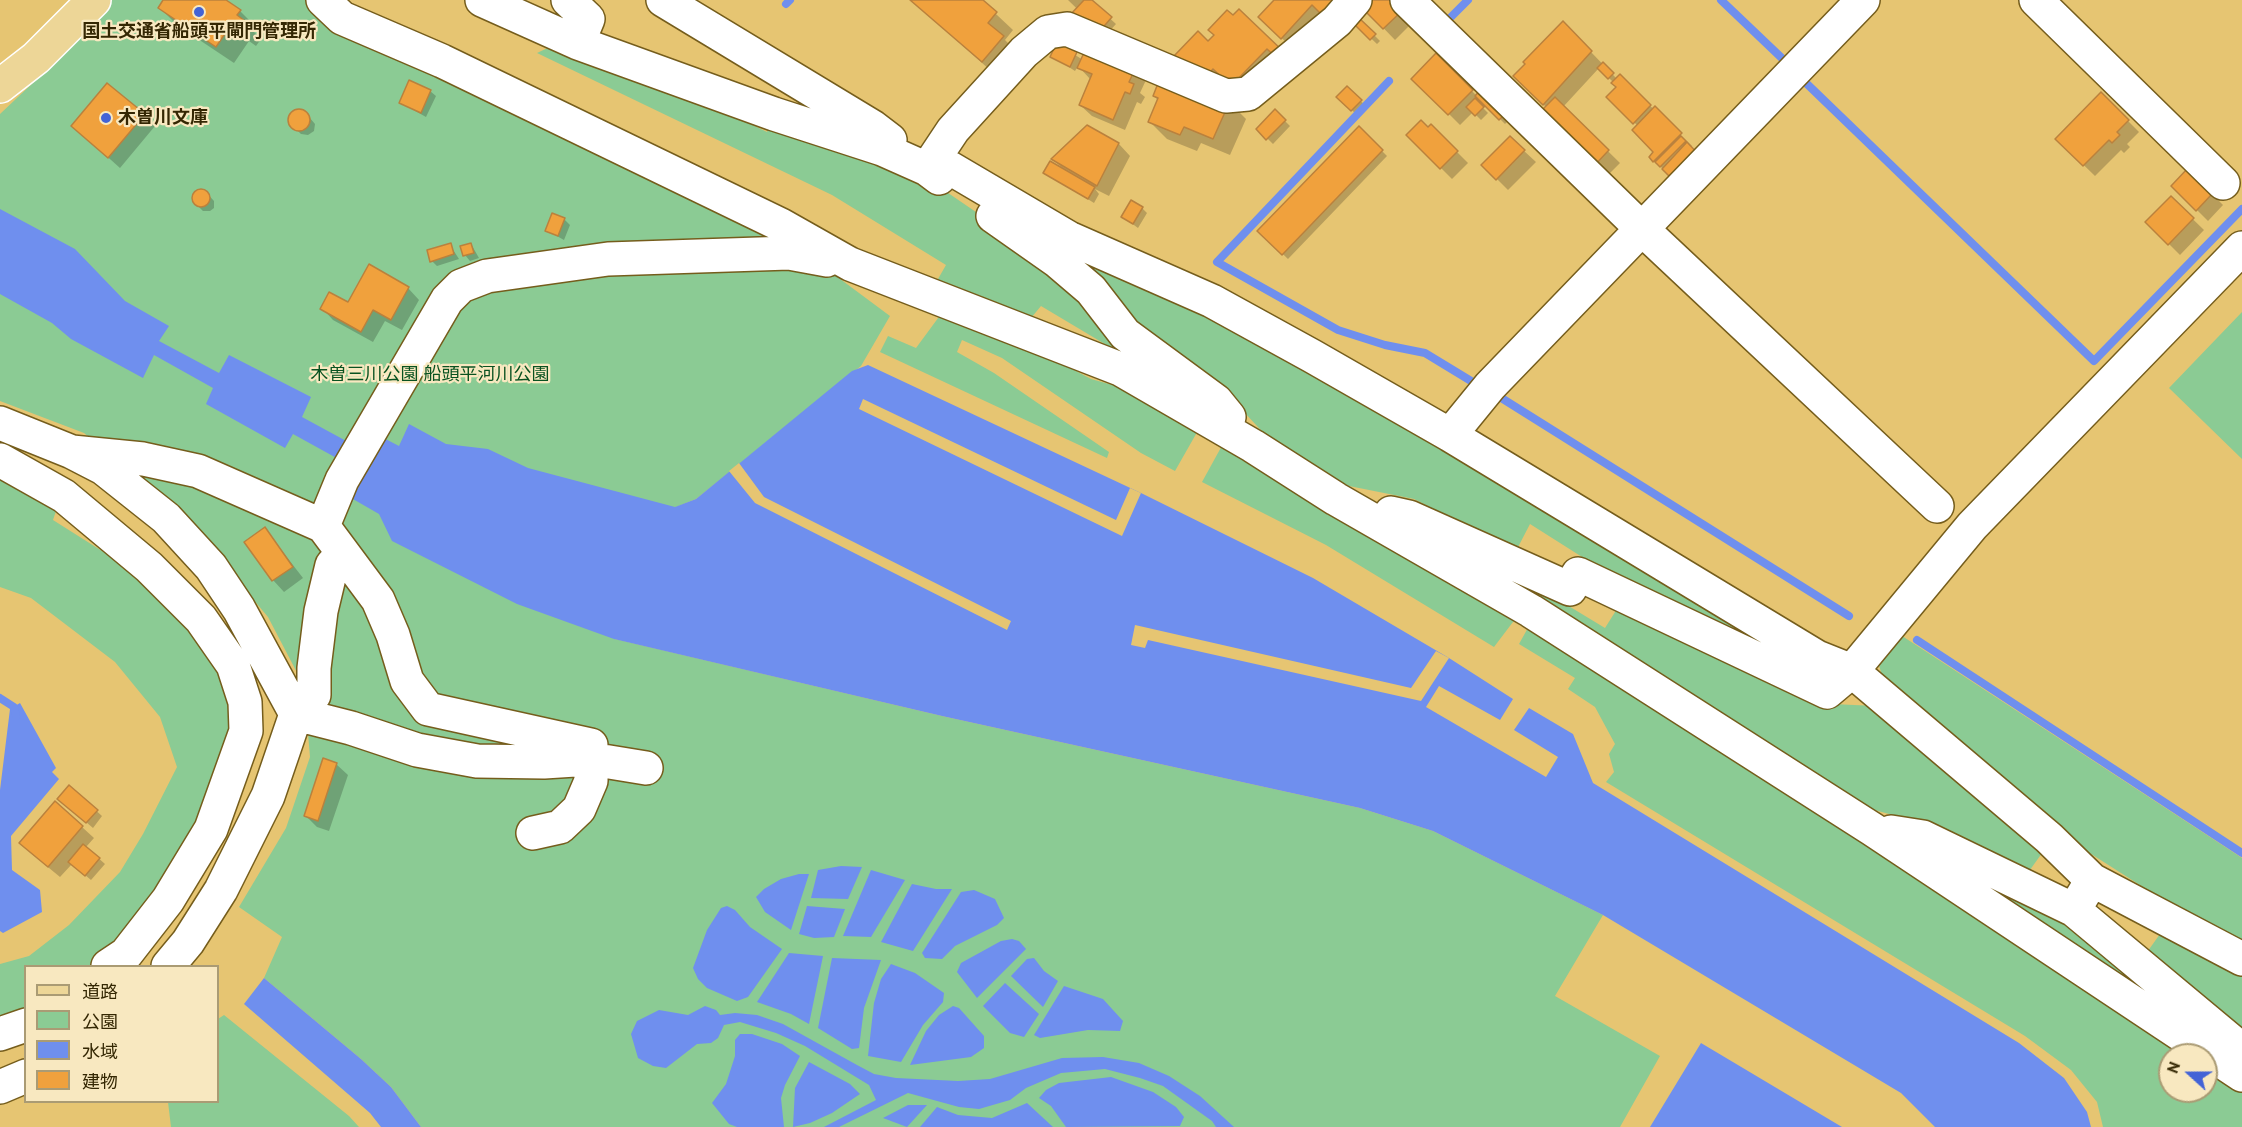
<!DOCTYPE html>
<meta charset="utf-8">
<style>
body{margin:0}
#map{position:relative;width:2242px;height:1127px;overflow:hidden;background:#e6c572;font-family:"PT Sans","Noto Sans JP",sans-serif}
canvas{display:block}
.legend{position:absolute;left:24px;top:965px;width:195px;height:138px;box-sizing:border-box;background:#f8e8c0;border:2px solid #aa9b74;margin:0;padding:8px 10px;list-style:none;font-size:18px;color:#342703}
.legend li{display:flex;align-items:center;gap:12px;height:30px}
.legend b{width:30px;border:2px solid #aa9b74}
.north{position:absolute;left:2158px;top:1043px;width:60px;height:60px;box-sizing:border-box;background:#f8e8c0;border:2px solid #aa9b74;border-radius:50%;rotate:291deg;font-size:16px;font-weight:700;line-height:24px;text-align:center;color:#342703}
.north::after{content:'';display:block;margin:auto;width:21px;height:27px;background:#4363d6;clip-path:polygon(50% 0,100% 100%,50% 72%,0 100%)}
</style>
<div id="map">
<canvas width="2242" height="1127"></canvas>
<ul class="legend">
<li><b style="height:8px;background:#edd697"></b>道路</li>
<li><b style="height:16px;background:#8bcb94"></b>公園</li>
<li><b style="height:16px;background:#6f8fee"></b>水域</li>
<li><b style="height:16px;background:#f0a13d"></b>建物</li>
</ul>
<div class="north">N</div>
</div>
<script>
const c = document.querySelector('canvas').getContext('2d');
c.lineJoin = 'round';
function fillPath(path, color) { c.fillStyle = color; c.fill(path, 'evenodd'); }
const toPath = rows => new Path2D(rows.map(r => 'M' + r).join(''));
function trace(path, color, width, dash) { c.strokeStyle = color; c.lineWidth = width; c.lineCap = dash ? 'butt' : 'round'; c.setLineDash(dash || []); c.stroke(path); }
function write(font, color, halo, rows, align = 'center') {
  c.font = font + ' "PT Sans","Noto Sans JP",sans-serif'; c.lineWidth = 4.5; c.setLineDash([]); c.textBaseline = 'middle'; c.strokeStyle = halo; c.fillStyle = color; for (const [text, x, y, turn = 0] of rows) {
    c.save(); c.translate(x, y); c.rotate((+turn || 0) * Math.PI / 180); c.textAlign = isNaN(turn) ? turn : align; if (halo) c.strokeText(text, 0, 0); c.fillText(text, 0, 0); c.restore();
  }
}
fillPath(toPath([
 [112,0,305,0,330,21,789,241,890,316,861,366,696,499,676,507,615,639,942,716,1360,808,1433,831,1603,915,1555,996,1660,1056,1620,1127,421,1127,391,1087,361,1059,264,978,282,937,239,907,286,828,310,757,304,686,268,617,205,542,133,474,84,433,0,401,0,114,90,29],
 [554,45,688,93,767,132,773,121,932,182,1061,270,1202,402,1041,306,1026,324,934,286,946,265,832,195,537,53],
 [1035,225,1204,310,1832,677,1639,593,1530,524,1516,551,1414,499,1339,484,1272,442,1228,395,1130,324],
 [944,310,1020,341,1091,379,1145,394,1200,427,1175,471,1141,453,1002,358,962,340,957,352,994,373,1109,452,1107,458,880,352,888,336,916,348],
 [2242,312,2242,459,2169,388],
 [1224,442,1516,618,1494,647,1326,545,1202,482],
 [0,472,58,505,53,520,140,575,200,632,225,675,237,736,164,893,97,966,26,966,25,1016,0,1023,0,964,29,956,69,925,120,872,143,834,177,767,160,717,115,662,31,598,0,587],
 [1421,529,1496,562,1605,628,1622,601,1832,704,1876,706,2045,849,2027,874,1926,824,1856,805],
 [1529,626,2191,1055,2170,1055,2170,1091,2206,1091,2206,1065,2242,1088,2242,1127,2103,1127,2097,1102,2071,1070,2025,1036,1606,782,1614,772,1609,754,1615,744,1595,707,1568,689,1575,678,1519,644],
 [1896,632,2242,858,2242,942,2187,915,2055,831,1884,683,1879,665],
 [1930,853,2073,926,2225,1048],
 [2165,927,2242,967,2242,1035,2145,955],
 [224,1015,349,1116,359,1127,171,1127,168,1102,218,1102,218,1019]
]), '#8bcb94');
fillPath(toPath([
 [0,209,75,249,125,301,169,326,159,341,219,373,229,355,311,397,302,417,361,449,370,431,399,446,409,424,446,444,488,449,528,468,675,507,696,499,852,371,868,365,1141,493,1313,578,1449,658,1513,699,1500,720,1439,686,1426,707,1546,777,1558,757,1514,730,1529,708,1573,734,1593,783,2019,1043,2064,1078,2087,1112,2091,1127,1935,1127,1901,1093,1603,915,1433,831,1360,808,942,716,614,639,517,604,392,541,379,514,339,491,351,466,293,434,285,448,206,404,213,388,154,355,143,378,71,339,52,323,0,294],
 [20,703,56,768,52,772,59,779,11,836,12,870,40,890,42,912,3,933,0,931,0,790,10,709],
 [841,866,862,867,848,899,811,898,818,870],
 [871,870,905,880,871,937,843,936],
 [799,874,809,874,791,930,765,912,756,897,764,889,781,879],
 [912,884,936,889,952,889,913,951,881,942],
 [974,890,995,899,1004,918,997,925,955,946,942,959,925,958,922,953,961,892],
 [727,906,735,910,750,927,782,949,748,997,737,1001,707,988,698,979,693,968,707,930,721,908],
 [807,906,845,909,834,937,814,938,799,934],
 [1012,939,1019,941,1026,949,977,998,957,972,961,963,1001,941],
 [789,953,823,956,809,1024,791,1014,757,1002],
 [832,958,881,960,864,1008,859,1048,852,1049,818,1028],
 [1034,958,1044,971,1058,981,1043,1007,1011,976,1027,959],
 [891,964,915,973,944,993,943,1002,923,1025,901,1062,868,1056,874,1003,881,979],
 [264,978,361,1059,391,1087,421,1127,381,1127,370,1113,244,1004],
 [1005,983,1039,1014,1024,1037,1010,1033,983,1006],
 [1064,986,1103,999,1123,1021,1120,1031,1088,1030,1040,1038,1034,1035],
 [705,1006,716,1010,720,1015,735,1013,757,1015,783,1024,857,1065,874,1074,896,1078,958,1081,990,1079,1062,1058,1103,1057,1139,1063,1169,1076,1200,1096,1234,1127,1216,1127,1212,1121,1163,1086,1140,1078,1105,1069,1061,1073,1026,1088,1010,1100,979,1109,959,1107,908,1093,839,1127,824,1127,876,1100,869,1085,805,1046,776,1033,740,1022,724,1025,718,1038,711,1043,697,1044,666,1068,653,1066,638,1058,631,1034,637,1021,659,1010,688,1015],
 [953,1006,959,1008,984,1036,984,1048,971,1057,910,1065,926,1031,939,1015],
 [740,1034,752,1034,782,1044,800,1056,785,1085,781,1098,784,1127,737,1127,729,1124,712,1103,726,1084,735,1056,735,1040],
 [1701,1043,1842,1127,1650,1127],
 [809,1062,850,1084,860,1094,832,1113,810,1123,793,1127,795,1088],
 [1111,1077,1153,1092,1176,1107,1184,1117,1180,1126,1066,1127,1051,1106,1039,1098,1046,1090,1059,1083],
 [1027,1103,1053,1127,920,1127,937,1107,958,1115,992,1118],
 [908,1105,927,1105,907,1127,883,1118]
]), '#6f8fee');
fillPath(toPath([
 [863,399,1116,520,1130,488,1141,493,1122,536,859,409],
 [739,463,764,497,1011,621,1007,630,755,503,729,471],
 [1135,625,1411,688,1436,651,1449,658,1421,701,1148,640,1145,648,1131,645]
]), '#e6c572');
fillPath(toPath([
 [165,0,223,0,240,11,257,28,254,32,261,39,256,46,249,41,234,63,177,25,160,8],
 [911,0,981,0,1013,30,1005,40,1020,55,999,78],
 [1068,0,1090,0,1116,24,1105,36],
 [1276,0,1336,0,1293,49,1260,17],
 [1374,0,1413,22,1395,40,1365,9],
 [1359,20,1380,41,1377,44,1356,24],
 [1563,23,1617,79,1620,77,1692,146,1666,172,1651,157,1656,152,1638,126,1608,97,1618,87,1599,68,1563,107,1620,163,1606,177,1547,108,1515,76],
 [1211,30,1284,54,1249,102,1208,89,1208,43,1216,35],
 [1058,44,1083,60,1087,48,1146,80,1140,93,1145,97,1141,104,1137,102,1125,130,1092,116,1080,105,1091,80,1078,66,1075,71,1052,56],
 [1436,56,1477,96,1509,120,1505,124,1483,102,1480,105,1488,113,1481,120,1473,112,1460,125,1414,79],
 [1347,88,1366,106,1357,115,1338,97],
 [430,91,436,96,426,117,401,103],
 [2101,94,2139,132,2127,144,2130,147,2124,153,2121,150,2095,176,2057,139],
 [1154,96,1229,102,1246,119,1230,155,1201,143,1197,151,1167,139,1150,122,1159,101],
 [296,110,304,111,315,124,314,131,308,135,301,134,290,123,290,116],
 [1275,111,1290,126,1273,144,1258,129],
 [144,115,155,126,120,168,73,126],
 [1431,126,1468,163,1452,179,1408,135],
 [1087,127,1119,144,1130,156,1109,196,1095,189,1099,194,1094,203,1045,172,1063,169,1053,159],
 [1359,128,1387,156,1288,259,1259,231],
 [1510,138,1536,162,1508,190,1483,165],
 [2188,170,2223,205,2208,221,2173,186],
 [204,190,214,201,214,208,210,211,203,211,193,201,197,191],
 [2171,198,2204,230,2180,255,2147,222],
 [1142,208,1147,213,1138,228,1123,217],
 [564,219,570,225,564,240,546,230],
 [471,244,479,258,470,261,465,255],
 [450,245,459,259,437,266,432,261],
 [408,288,419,300,402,330,385,321,373,342,333,320,322,308],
 [265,529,303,578,284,592,273,580],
 [336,764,348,775,329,831,317,827,306,816],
 [70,787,102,816,93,828,65,804],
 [82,827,94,838,86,847,105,864,91,880,72,864,60,877,32,854]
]), '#0003');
trace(toPath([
 [1721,0,1787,63],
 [786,4,790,0],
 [1449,19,1468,0],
 [1389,81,1217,262,1338,330,1385,345,1425,353,1476,384],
 [1805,82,2094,361,2242,209],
 [1495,394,1849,616],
 [1917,640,2242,853],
 [0,698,14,707,16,716]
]), '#6f8fee', 8);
const building = toPath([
 [163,0,226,0,241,10,237,15,245,21,238,30,231,25,216,47,158,8,163,0],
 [910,0,983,0,997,12,988,23,1004,36,982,62,910,0],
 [1084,0,1092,0,1112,17,1099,32,1070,15,1084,0],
 [1274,0,1338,0,1326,19,1312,5,1281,39,1258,17,1274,0],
 [1372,0,1394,0,1403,10,1383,29,1363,9,1372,0],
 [1239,9,1285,53,1278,59,1267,49,1231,86,1213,69,1205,78,1173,57,1198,31,1208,41,1214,35,1208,30,1227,10,1233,15,1239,9],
 [1359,18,1376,34,1370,40,1354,24,1359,18],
 [1563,21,1592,51,1543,105,1513,76,1525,64,1523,62,1563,21],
 [1057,42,1077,52,1070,67,1050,57,1057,42],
 [1087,46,1136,67,1129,82,1134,84,1130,94,1125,92,1113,120,1079,105,1092,74,1077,68,1087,46],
 [1436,53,1473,90,1448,115,1411,79,1436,53],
 [1603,62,1614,73,1608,79,1597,68,1603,62],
 [1162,73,1230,101,1213,139,1184,127,1180,135,1148,122,1158,98,1153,96,1162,73],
 [1620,74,1651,105,1633,124,1606,97,1616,87,1611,83,1620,74],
 [409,80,431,90,421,113,399,103,409,80],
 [107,83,145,114,108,158,71,126,107,83],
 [1347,86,1362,100,1351,111,1336,97,1347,86],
 [1480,90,1505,114,1499,120,1475,96,1480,90],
 [2101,92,2129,120,2117,132,2120,135,2112,143,2109,140,2083,166,2055,139,2101,92],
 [1555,97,1609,150,1593,167,1539,113,1555,97],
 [1475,98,1484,107,1475,116,1466,107,1475,98],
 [1655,106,1682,133,1653,162,1649,157,1653,152,1632,130,1655,106],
 '288 120a11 11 0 1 1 22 0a11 11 0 1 1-22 0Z',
 [1275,109,1286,120,1266,140,1256,129,1275,109],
 [1421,120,1428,127,1431,124,1458,151,1440,169,1406,135,1421,120],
 [1087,125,1119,143,1097,186,1051,159,1087,125],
 [1359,126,1383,150,1282,255,1257,231,1359,126],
 [1510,136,1525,150,1496,180,1481,165,1510,136],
 [1681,136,1686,141,1660,167,1655,162,1681,136],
 [1687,142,1700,156,1675,182,1662,169,1687,142],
 [1050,161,1095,187,1088,199,1043,173,1050,161],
 [2188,168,2213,193,2196,211,2171,186,2188,168],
 '192 198a9 9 0 1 1 18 0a9 9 0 1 1-18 0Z',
 [2171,196,2194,218,2168,245,2145,222,2171,196],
 [1131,200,1143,207,1133,224,1121,217,1131,200],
 [552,213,565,218,558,236,545,231,552,213],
 [451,243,454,254,430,262,427,250,451,243],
 [471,243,474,253,463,256,460,246,471,243],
 [369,264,409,287,391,320,373,310,361,332,320,309,329,292,348,302,369,264],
 [265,527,293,567,272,581,244,542,265,527],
 [323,758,337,763,318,821,304,816,323,758],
 [69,785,98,810,86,823,57,799,69,785],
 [55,801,83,826,48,867,19,843,55,801],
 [83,844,100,858,85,876,68,862,83,844]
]);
fillPath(building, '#f0a13d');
trace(building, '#ba813d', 1.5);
const minor = toPath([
 [323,0,342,18,442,61,781,225,850,264,1120,369,1253,446,1336,499,1531,611,1872,829,2242,1075],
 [482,0,578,43,774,114,882,149,927,169,950,168,1069,238,1212,301,1312,356,1450,435,1817,657,1852,671,1827,692,1578,574,1570,589,1409,517,1391,513],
 [568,0,588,19,578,43],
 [663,0,873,127,890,140],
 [1407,0,1642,229,1937,506],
 [2036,0,2223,183],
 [939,178,927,169,953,130,1024,52,1048,32,1067,29,1226,96,1248,94,1337,21,1355,0],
 [993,216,1057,261,1091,290,1125,334,1216,401,1229,417],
 [0,423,72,452,103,468,166,518,211,567,239,609,296,714,268,796,221,890,188,942,168,966],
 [1450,435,1490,386,1863,0],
 [72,452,143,459,198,471,323,526,378,600,393,635,407,681,428,709,591,745,591,781,579,809,560,827,533,833],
 [0,460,64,496,149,567,201,619,233,665,245,702,246,731,211,829,168,900,126,954,108,966],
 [323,526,342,480,447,300,461,286,487,276,608,259,789,253,827,260],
 [342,554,332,565,321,611,314,668,314,695,296,714,351,728,417,750,477,761,544,762,591,759,646,768],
 [1891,832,1923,837,2074,910,2092,880,2049,838,1852,671,1972,526,2242,248],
 [2092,880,2242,959],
 [2074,910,2242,1050],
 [0,1034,26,1025],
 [0,1087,26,1076]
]);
const major = toPath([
 [0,86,36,58,94,0]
]);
trace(minor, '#755d1c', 36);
trace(major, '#fff', 36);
trace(minor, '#fff', 33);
trace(major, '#edd697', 33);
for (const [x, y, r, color] of [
 [199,12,6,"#4363d6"],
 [106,118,6,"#4363d6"]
]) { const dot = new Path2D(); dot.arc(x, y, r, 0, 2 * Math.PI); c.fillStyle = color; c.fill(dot); trace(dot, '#f8e8c0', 2); }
write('bold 18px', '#342703', '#f8e8c0', [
 ["国土交通省船頭平閘門管理所",199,32],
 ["木曽川文庫",118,118,"left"]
]);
write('18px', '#095220', '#f8e8c0', [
 ["木曽三川公園 船頭平河川公園",430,375]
]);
</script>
